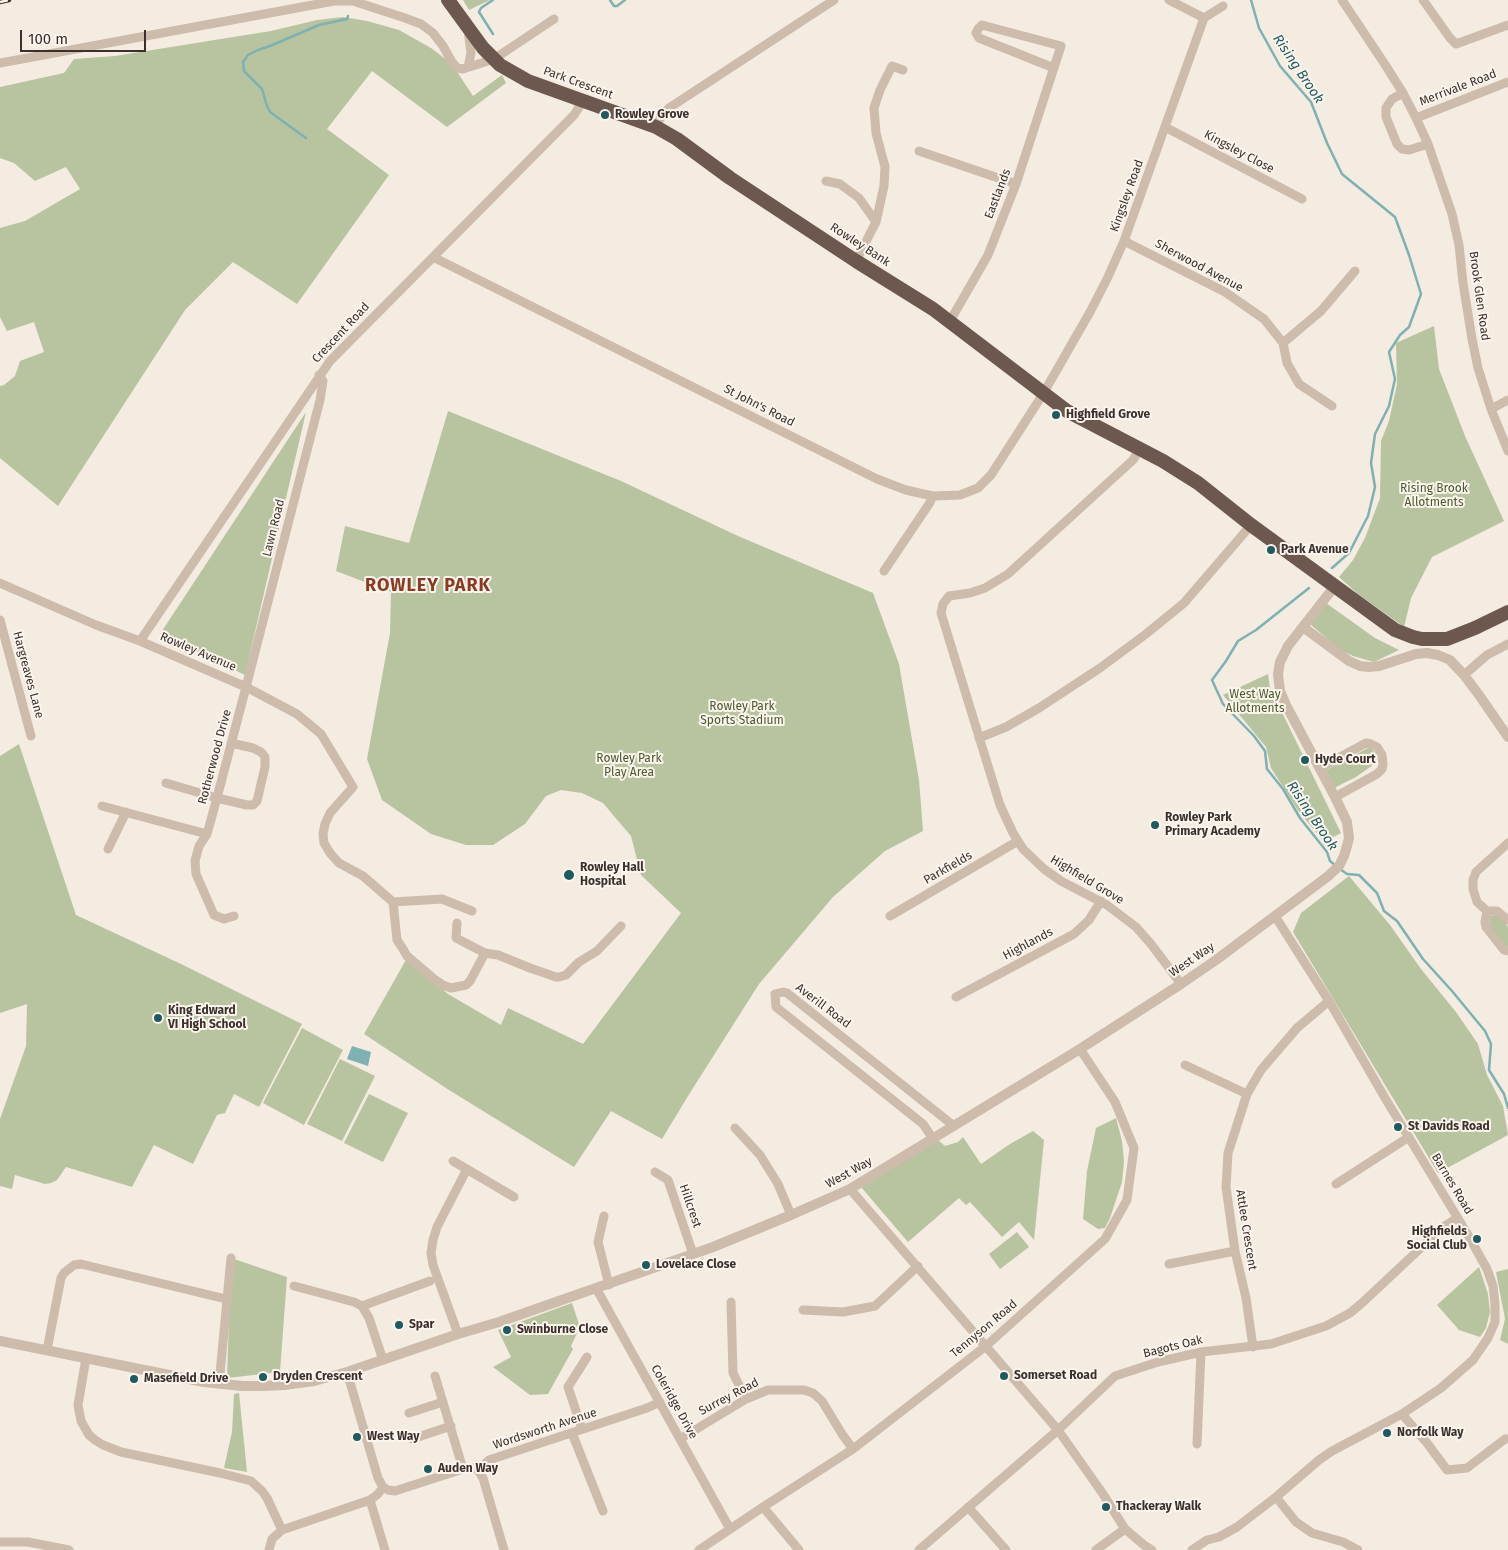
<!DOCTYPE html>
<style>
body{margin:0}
#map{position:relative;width:1508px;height:1550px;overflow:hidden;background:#f4ebe1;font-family:"Fira Sans",sans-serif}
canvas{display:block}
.scale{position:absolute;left:20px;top:30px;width:126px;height:22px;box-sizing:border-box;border:2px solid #3b302b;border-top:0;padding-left:6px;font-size:15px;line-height:18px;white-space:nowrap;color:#3b302b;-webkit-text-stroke:4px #fbf5ee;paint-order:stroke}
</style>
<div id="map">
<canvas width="1508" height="1550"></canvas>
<div class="scale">100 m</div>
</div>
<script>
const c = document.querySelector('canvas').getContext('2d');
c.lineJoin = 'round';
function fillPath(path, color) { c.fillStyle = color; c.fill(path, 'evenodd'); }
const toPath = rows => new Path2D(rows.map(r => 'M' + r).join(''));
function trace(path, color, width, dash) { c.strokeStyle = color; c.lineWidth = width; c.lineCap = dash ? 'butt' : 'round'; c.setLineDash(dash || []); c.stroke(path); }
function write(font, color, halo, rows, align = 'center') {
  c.font = font + ' "Fira Sans",sans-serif'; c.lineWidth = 4; c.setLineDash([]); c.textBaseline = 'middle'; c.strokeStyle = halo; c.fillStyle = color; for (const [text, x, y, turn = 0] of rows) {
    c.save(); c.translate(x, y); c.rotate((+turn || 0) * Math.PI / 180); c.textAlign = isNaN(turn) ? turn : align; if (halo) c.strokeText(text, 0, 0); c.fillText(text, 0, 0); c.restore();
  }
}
fillPath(toPath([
 [463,0,490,0,469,10],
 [343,17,367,21,399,30,431,48,452,64,473,96,502,75,506,83,447,127,372,71,327,129,389,175,297,304,233,262,185,310,58,506,0,458,0,386,4,385,15,376,20,361,44,352,34,322,7,331,0,317,0,228,25,221,80,189,66,167,35,181,14,163,0,158,0,87,64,73,74,59,115,56,271,31,317,20],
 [1434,326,1439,369,1465,436,1504,521,1432,557,1411,598,1404,627,1358,594,1339,577,1353,560,1365,538,1380,498,1381,441,1389,421,1397,384,1396,343],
 [448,411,621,481,738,536,873,593,899,664,919,780,923,831,885,851,833,897,759,984,688,1096,662,1139,611,1111,574,1167,449,1090,364,1034,407,958,448,994,501,1025,508,1008,583,1044,681,913,641,875,631,836,619,822,603,803,582,793,561,790,546,796,525,824,493,845,466,845,431,834,382,800,367,759,390,633,391,592,336,571,345,526,409,543],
 [306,412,245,675,160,634],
 [1326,603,1375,638,1399,650,1374,662,1353,656,1339,649,1310,624],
 [1268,674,1270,688,1341,833,1324,842,1297,809,1271,768,1266,747,1223,695],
 [19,744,76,915,181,964,302,1024,259,1107,234,1094,225,1113,217,1115,193,1164,154,1145,132,1187,66,1167,57,1180,51,1183,45,1184,15,1175,12,1189,0,1186,0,1119,26,1046,27,1004,0,1013,0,756],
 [1370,747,1376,754,1377,759,1373,765,1356,777,1334,788,1326,770],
 [1349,876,1390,925,1421,969,1456,1012,1478,1044,1487,1075,1503,1106,1508,1135,1438,1173,1293,932,1301,913],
 [1495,915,1503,919,1508,927,1508,947,1503,944,1490,928,1490,916],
 [302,1028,343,1050,304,1125,263,1103],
 [340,1059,375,1076,342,1141,307,1124],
 [369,1094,408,1113,383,1162,344,1143],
 [1116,1118,1122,1141,1124,1161,1122,1182,1110,1218,1105,1228,1098,1229,1083,1219,1087,1171,1096,1128],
 [1033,1131,1044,1140,1034,1240,1019,1222,1002,1237,970,1202,966,1205,959,1198,908,1242,861,1187,938,1140,945,1146,958,1142,963,1137,981,1164,1010,1144],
 [1017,1232,1029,1247,1000,1269,989,1254],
 [231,1258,287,1277,280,1372,227,1378],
 [1479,1267,1488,1294,1490,1312,1486,1328,1480,1337,1459,1330,1437,1305],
 [1508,1269,1508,1344,1500,1340,1505,1319,1496,1272],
 [572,1303,580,1327,571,1346,573,1349,548,1394,530,1395,493,1367,511,1357,498,1330],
 [239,1393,247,1472,224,1468,232,1432,234,1394]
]), '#b8c4a0');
fillPath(toPath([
 [352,1046,371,1052,368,1066,347,1059]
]), '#7fb0b2');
trace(toPath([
 [610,0,614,6,617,6,625,0],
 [1251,0,1259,28,1280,66,1311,102,1327,143,1342,174,1395,217,1409,255,1421,294,1409,327,1400,335,1389,352,1395,379,1389,406,1375,434,1371,463,1375,487,1368,516,1349,553,1332,568],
 [493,34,479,12,481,8,493,0],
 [306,138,270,112,267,106,262,89,244,71,243,62,248,55,258,50,270,46,319,25,347,19,348,16],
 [1309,588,1256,630,1238,641,1226,661,1212,680,1223,704,1254,736,1265,751,1267,769,1283,789,1300,818,1327,852,1330,861,1336,866],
 [1340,869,1347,874,1359,875,1377,893,1384,911,1397,921,1423,959,1452,991,1485,1031,1491,1044,1489,1070,1504,1094,1508,1108]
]), '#7fb0b2', 2.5);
trace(toPath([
 [1169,0,1204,18],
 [1342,0,1384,63,1403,93,1416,118,1428,144,1452,214,1459,245,1463,283,1472,339,1478,368,1491,409,1508,451],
 [1423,0,1450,38,1456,44,1508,25],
 [468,30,471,53,468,67],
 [0,63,334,1,353,1,405,18,421,24,433,33,443,46,452,62,457,68,463,69,494,59,554,19],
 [1403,93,1392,99,1386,108,1386,117,1397,144,1402,149,1409,150,1428,144],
 [1416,118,1508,82],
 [656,127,662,115,669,108,834,0],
 [1165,127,1302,199],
 [919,151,1016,184],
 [826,181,840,184,859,198,876,222],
 [1124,241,1225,292,1264,319,1283,343,1287,363,1299,384,1332,406],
 [433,257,877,479,906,490,919,493,933,496,960,495,978,488,991,475,1043,394,1090,312,1107,279,1124,241,1204,18,1223,6],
 [856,261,876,222,884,186,885,167,876,133,874,108,880,90,892,66,903,70],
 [950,321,988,255,1016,184,1061,46,982,25,978,29,976,33,979,38,1054,68],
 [1283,343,1321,311,1355,271],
 [1491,409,1508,400],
 [1140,449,1133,460,1008,574,985,588,970,593,949,596,943,604,941,613,1000,805,1013,833,1023,849,1044,869,1061,881,1107,905,1136,927,1151,944,1181,984],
 [884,571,929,504,933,496],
 [0,583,96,625,140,641,246,687,297,714,321,734,353,787,330,813,325,824,323,834,324,843,330,853,339,863,363,876,393,902,397,940,403,949,407,956,434,979,443,985,451,988,466,985,470,981,485,953,456,938,457,923],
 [0,620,31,736],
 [140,641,330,361,574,115,583,101],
 [1464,675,1487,655,1508,644],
 [979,738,1006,727,1039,708,1100,668,1146,634,1184,603,1251,525],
 [1320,768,1366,743,1371,744,1377,747,1382,755,1383,764,1382,769,1377,774,1335,797],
 [166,783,217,798,247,805,253,805,257,801,265,767,265,757,261,752,253,748,231,743],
 [102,806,207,834],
 [1508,843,1476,872,1473,880,1473,889,1477,902,1487,911,1497,911,1508,920],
 [108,849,126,812],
 [393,902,442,899,472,911],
 [1487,911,1485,922,1486,927,1504,950,1508,951],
 [234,916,224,919,214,915,196,874,195,861,199,846,207,834,217,798,246,687,320,400,323,381,319,375],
 [890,916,1018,841],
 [485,953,498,955,530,968,556,977,559,977,566,975,579,962,597,951,621,926],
 [956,997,1074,934,1089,920,1101,901],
 [1185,1065,1247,1094],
 [735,1128,760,1155,778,1184,791,1215],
 [933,1139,923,1124,776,1007,775,994,783,992,787,993,954,1126],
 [453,1161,514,1197],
 [655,1172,668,1180,693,1254],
 [1336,1184,1409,1137],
 [850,1189,1058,1430,1103,1494,1125,1529,1144,1545,1152,1550],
 [604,1216,598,1242,609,1285],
 [1169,1264,1235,1251],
 [294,1286,354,1302,362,1306,369,1318,383,1360],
 [596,1288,730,1529],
 [731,1302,733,1373,746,1399],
 [362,1306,430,1281],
 [803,1310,843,1312,875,1306,918,1266],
 [458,1334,433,1265,431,1253,433,1240,437,1227,467,1169],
 [1253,1347,1246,1298,1235,1251,1226,1187,1228,1153,1247,1094,1261,1070,1297,1028,1329,1001],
 [47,1350,61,1278,64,1273,74,1265,81,1264,226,1299],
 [86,1358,78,1405,81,1421,89,1435,95,1440,103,1445,121,1452,220,1473,251,1481,262,1491,267,1498,282,1530],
 [347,1372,378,1478,383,1487,388,1490,395,1491,463,1469,473,1468,478,1470],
 [435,1376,463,1469],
 [219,1384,231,1258],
 [409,1413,443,1402],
 [1402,1414,1427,1443,1447,1470,1467,1468,1505,1439,1508,1439],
 [582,1429,568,1387,587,1357],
 [572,1433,603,1511],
 [412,1439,451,1426],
 [680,1439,746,1399,768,1390,804,1390,813,1393,822,1401,842,1434,853,1449],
 [1197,1444,1201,1352],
 [478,1470,489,1460,647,1408,660,1402],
 [478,1470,483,1478,504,1550],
 [1276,1497,1296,1522,1312,1533,1343,1542,1358,1550],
 [370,1500,385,1550],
 [763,1507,799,1550],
 [968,1507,1006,1550],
 [0,1542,28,1542,69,1550],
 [269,1550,272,1539,282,1530,370,1500,378,1494,383,1487],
 [699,1550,763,1507,853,1449,986,1346,1105,1239,1127,1200,1134,1148,1115,1102,1080,1049],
 [919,1550,1058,1430,1115,1376,1158,1362,1201,1352,1271,1344,1326,1326,1350,1313,1362,1303,1442,1228,1457,1218],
 [1096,1550,1125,1529],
 [1192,1550,1207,1540,1219,1537,1237,1527,1276,1497,1319,1460,1332,1451,1402,1414,1441,1388,1473,1360,1488,1338,1495,1322,1495,1304,1493,1286,1487,1269,1468,1235,1385,1098,1329,1001,1275,916]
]), '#cdbbac', 9);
trace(toPath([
 [1303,627,1349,661,1360,666,1369,667,1379,666,1416,654,1427,653,1438,655,1450,660,1464,675,1479,695,1508,737],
 [0,1341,204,1382,242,1386,262,1386,284,1385,314,1381,347,1372,458,1334,499,1322,713,1247,791,1215,850,1189,1080,1049,1181,984,1216,960,1327,877,1339,866,1344,856,1347,846,1349,838,1347,822,1335,797,1286,705,1280,691,1278,674,1280,662,1288,646,1334,587]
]), '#cdbbac', 10);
trace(toPath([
 [448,0,483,48,500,65,528,81,656,127,677,139,730,178,856,261,933,309,1067,411,1163,461,1198,483,1251,525,1395,630,1413,637,1422,639,1447,639,1475,628,1508,612]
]), '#6c584f', 14);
const rail = toPath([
 [0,2,9,0]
]);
trace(rail, '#3b302b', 4.5);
trace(rail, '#fbf5ee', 2.5, [8]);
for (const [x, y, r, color] of [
 [605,115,5,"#1f5a5e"],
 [1056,415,5,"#1f5a5e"],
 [1271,550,5,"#1f5a5e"],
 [1305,760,5,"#1f5a5e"],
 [1155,825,5,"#1f5a5e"],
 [569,875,6,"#1f5a5e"],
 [158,1018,5,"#1f5a5e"],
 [1398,1127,5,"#1f5a5e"],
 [1477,1239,5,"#1f5a5e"],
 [646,1265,5,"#1f5a5e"],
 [399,1325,5,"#1f5a5e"],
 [507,1330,5,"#1f5a5e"],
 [1004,1376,5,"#1f5a5e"],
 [263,1377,5,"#1f5a5e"],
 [134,1379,5,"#1f5a5e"],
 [1387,1433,5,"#1f5a5e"],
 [357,1437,5,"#1f5a5e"],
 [428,1469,5,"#1f5a5e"],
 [1106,1507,5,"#1f5a5e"]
]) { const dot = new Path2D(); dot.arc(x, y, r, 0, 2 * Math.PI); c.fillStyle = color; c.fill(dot); trace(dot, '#fbf5ee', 2); }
write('12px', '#3b302b', '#fbf5ee', [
 ["Park Crescent",578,83,20],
 ["Merrivale Road",1458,88,-21],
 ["Kingsley Close",1239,152,28],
 ["Eastlands",998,194,-69],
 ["Kingsley Road",1127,196,-70],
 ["Rowley Bank",860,245,33],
 ["Sherwood Avenue",1199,266,28],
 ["Brook Glen Road",1479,296,82],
 ["Crescent Road",341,333,-47],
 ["St John's Road",759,406,27],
 ["Lawn Road",274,528,-76],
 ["Rowley Avenue",198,652,23],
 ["Hargreaves Lane",28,675,75],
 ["Rotherwood Drive",215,757,-75],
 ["Parkfields",948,868,-30],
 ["Highfield Grove",1087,880,31],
 ["Highlands",1028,944,-28],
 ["West Way",1192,960,-34],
 ["Averill Road",823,1006,37],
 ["West Way",849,1173,-29],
 ["Barnes Road",1452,1184,59],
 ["Hillcrest",690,1206,71],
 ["Attlee Crescent",1246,1230,81],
 ["Tennyson Road",984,1329,-40],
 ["Bagots Oak",1173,1347,-14],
 ["Surrey Road",729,1397,-28],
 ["Coleridge Drive",674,1402,61],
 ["Wordsworth Avenue",545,1429,-18]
]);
write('bold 12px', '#3b302b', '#fbf5ee', [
 ["Rowley Grove",615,115],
 ["Highfield Grove",1066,415],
 ["Park Avenue",1281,550],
 ["Hyde Court",1315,760],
 ["Rowley Park",1165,818],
 ["Primary Academy",1165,832],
 ["Rowley Hall",580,868],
 ["Hospital",580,882],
 ["King Edward",168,1011],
 ["VI High School",168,1025],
 ["St Davids Road",1408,1127],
 ["Highfields",1467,1232,"right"],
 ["Social Club",1467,1246,"right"],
 ["Lovelace Close",656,1265],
 ["Spar",409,1325],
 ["Swinburne Close",517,1330],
 ["Somerset Road",1014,1376],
 ["Dryden Crescent",273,1377],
 ["Masefield Drive",144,1379],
 ["Norfolk Way",1397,1433],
 ["West Way",367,1437],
 ["Auden Way",438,1469],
 ["Thackeray Walk",1116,1507]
], 'left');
write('12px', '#4a5a2e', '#fbf5ee', [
 ["Rising Brook",1434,489],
 ["Allotments",1434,503],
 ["West Way",1255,695],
 ["Allotments",1255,709],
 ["Rowley Park",742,707],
 ["Sports Stadium",742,721],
 ["Rowley Park",629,759],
 ["Play Area",629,773]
]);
write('italic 14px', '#1f5a5e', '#fbf5ee', [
 ["Rising Brook",1298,69,56],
 ["Rising Brook",1312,816,56]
]);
c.letterSpacing = '1px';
write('bold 18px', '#8c3b22', '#fbf5ee', [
 ["ROWLEY PARK",428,586]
]);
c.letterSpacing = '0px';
</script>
